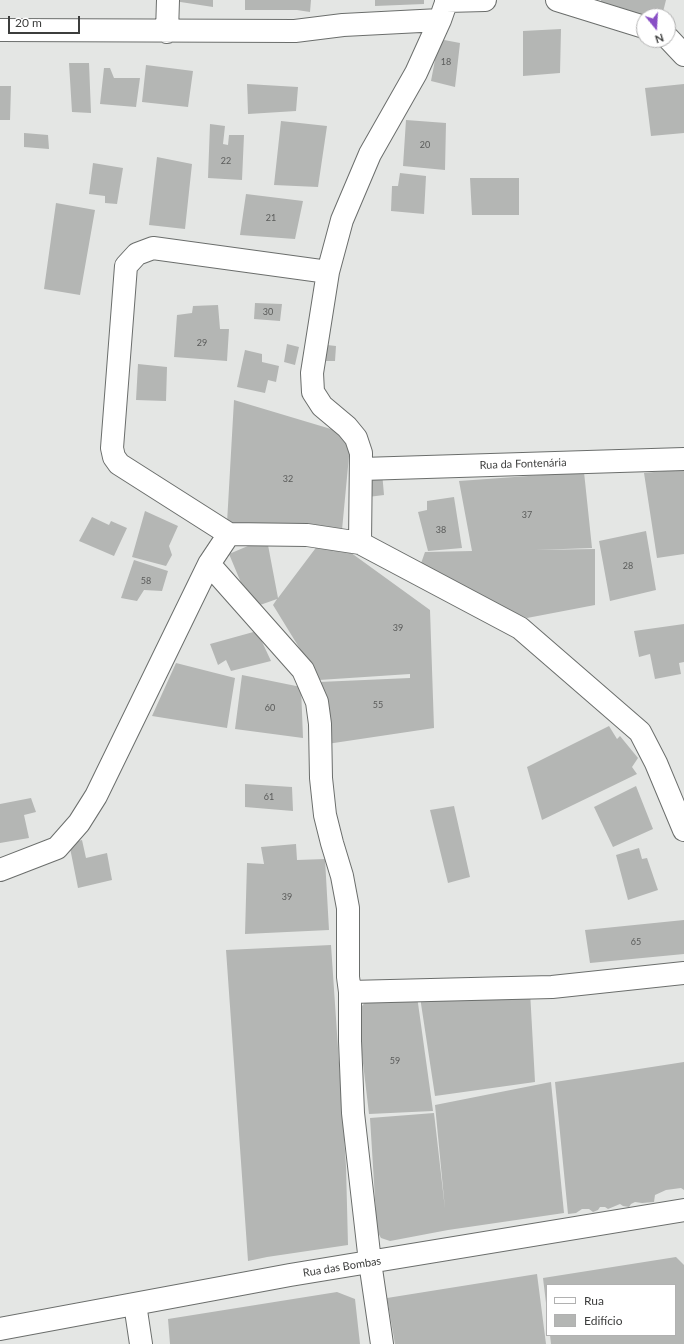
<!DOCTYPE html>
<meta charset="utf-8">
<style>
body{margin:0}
#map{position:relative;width:684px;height:1344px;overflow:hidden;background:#e4e6e4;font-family:Lato,sans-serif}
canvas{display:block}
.legend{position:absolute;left:546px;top:1284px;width:130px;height:52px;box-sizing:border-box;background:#fff;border:1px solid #b1b1b1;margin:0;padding:5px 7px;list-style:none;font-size:12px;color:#3c3d3c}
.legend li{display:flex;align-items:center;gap:8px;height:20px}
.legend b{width:20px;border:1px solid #b1b1b1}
.north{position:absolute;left:636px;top:8px;width:40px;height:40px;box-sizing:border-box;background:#fff;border:1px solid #b1b1b1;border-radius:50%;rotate:162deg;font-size:11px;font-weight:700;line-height:16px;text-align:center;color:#3c3d3c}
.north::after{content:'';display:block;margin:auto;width:14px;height:18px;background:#884ec5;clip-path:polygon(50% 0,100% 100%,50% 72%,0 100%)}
.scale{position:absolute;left:8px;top:16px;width:72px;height:18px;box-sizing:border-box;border:2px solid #3c3d3c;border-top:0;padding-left:5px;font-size:12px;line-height:14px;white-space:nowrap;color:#3c3d3c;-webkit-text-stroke:3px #fff;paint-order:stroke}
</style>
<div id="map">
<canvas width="684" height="1344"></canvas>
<ul class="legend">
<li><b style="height:5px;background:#fff"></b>Rua</li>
<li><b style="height:11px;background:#b4b6b4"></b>Edifício</li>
</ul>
<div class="north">N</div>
<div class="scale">20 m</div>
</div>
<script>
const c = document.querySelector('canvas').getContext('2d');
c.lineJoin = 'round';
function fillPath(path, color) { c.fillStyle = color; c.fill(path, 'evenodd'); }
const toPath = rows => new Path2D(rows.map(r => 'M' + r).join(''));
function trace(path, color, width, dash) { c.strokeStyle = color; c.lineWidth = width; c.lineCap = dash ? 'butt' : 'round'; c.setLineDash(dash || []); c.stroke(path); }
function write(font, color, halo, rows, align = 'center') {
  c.font = font + ' Lato,sans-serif'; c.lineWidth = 3.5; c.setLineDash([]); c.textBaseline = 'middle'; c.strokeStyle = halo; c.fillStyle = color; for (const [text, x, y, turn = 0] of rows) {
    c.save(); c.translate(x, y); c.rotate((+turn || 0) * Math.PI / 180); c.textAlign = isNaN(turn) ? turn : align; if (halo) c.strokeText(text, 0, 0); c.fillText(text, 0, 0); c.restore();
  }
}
fillPath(toPath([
 [174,0,213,0,213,7,174,1],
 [245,0,311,0,310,12,297,10,245,10],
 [375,0,424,0,424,4,375,6],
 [601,0,666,0,662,16,644,16,600,11],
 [561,29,560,73,523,76,523,31],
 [439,39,460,43,455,87,431,81],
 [69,63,89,63,91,113,72,112],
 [146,65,193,71,188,107,142,102],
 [104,68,110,68,114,78,140,78,136,107,100,104],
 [247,84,298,87,296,111,248,114],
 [684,84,684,133,651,136,645,88],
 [0,86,11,86,10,120,0,120],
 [406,120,446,123,445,170,403,166],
 [281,121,327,126,318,187,274,185],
 [210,124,225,126,223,144,228,145,229,135,244,135,242,180,208,178],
 [24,133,48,135,49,149,24,147],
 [157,157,192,164,185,229,149,225],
 [93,163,123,168,117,204,105,203,105,196,89,194],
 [400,173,426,176,424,214,391,211,392,186,398,186],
 [470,178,519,178,519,215,472,215],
 [246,194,303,201,295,239,240,235],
 [56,203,95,210,80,295,44,289],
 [255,303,282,304,280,321,254,319],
 [218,305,220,329,229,329,227,361,174,357,177,315,192,313,193,306],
 [287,344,299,347,295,365,284,362],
 [327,345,336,346,335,361,323,361],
 [245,350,262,354,262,362,279,366,276,382,268,380,265,393,237,387],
 [138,364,167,367,166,401,136,400],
 [234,400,351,435,342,530,227,523],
 [684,469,684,554,657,558,644,473],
 [382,472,384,495,368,497,366,473],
 [584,472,592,548,535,550,595,549,595,605,527,618,419,569,425,552,472,551,459,481],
 [454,497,462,548,428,551,418,512,427,510,427,501],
 [145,511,178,526,169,546,172,555,166,566,132,557],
 [92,517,109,525,111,521,127,528,114,556,79,541],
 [646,531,656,590,610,601,599,541],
 [255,543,268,545,278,598,318,545,343,547,430,610,434,728,327,744,319,682,410,678,410,674,319,680,273,605,277,599,260,605,247,597,229,554],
 [134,560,168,571,162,591,144,590,137,601,121,598],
 [684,624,684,662,679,663,681,674,655,679,650,654,639,657,634,631],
 [257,631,271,661,231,671,226,660,218,665,210,644],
 [176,663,235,678,227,728,152,716],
 [242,675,301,687,303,738,235,729],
 [609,726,617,739,620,736,638,758,632,767,637,774,542,820,527,767],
 [245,784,292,787,293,811,245,807],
 [636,786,653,829,613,847,594,807],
 [31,798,36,812,24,815,29,838,0,843,0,804],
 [454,806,470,877,448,883,430,810],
 [82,840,86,858,107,853,112,880,78,888,69,843],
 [296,844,297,860,325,859,329,930,245,934,247,863,264,864,261,847],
 [639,848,642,859,647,858,658,890,628,900,616,855],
 [684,920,684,954,590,963,585,930],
 [331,945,346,1166,348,1245,267,1257,248,1261,226,950],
 [530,991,535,1082,435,1096,420,997],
 [417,996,433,1111,369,1114,357,1012,367,1000],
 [684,1062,684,1190,681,1188,666,1190,655,1195,654,1202,642,1203,635,1202,631,1204,629,1207,623,1206,620,1204,608,1209,605,1207,600,1207,598,1210,593,1212,589,1209,582,1209,576,1213,568,1214,555,1082],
 [551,1082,564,1213,448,1230,390,1241,381,1238,377,1231,370,1118,434,1113,445,1209,435,1105],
 [676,1257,684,1265,684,1344,551,1344,550,1335,675,1335,675,1285,547,1285,546,1303,543,1278],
 [537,1274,546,1344,395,1344,387,1298],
 [337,1292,355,1299,360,1344,170,1344,168,1319]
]), '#b4b6b4');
const minor = toPath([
 [557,0,644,27],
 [446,1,485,0],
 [0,30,295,31,343,25,440,20],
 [167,32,168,0],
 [668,38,684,55],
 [362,469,684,459],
 [229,534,119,464,114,457,112,448,126,266,137,254,153,248,328,272],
 [360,543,361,453,356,438,347,427,322,406,313,392,312,373,328,272,342,220,370,154,416,73,440,20,447,0],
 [209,564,303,670,317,702,320,724,321,778,325,815,332,843,342,876,348,908,348,977,350,992,350,1041,353,1113,370,1262,382,1344],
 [0,870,57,848,79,823,96,796,209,564,229,534,307,535,360,543,520,628,640,732,656,763,684,830],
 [350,992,552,987,684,973],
 [135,1304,141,1344],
 [0,1329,290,1275,684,1210]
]);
trace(minor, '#6b6e6c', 24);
trace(minor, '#fff', 22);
write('9px', '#5a5b5a', null, [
 ["18",446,62],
 ["20",425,145],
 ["22",226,161],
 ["21",271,218],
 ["30",268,312],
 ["29",202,343],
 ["32",288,479],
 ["37",527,515],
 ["38",441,530],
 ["28",628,566],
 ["58",146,581],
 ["39",398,628],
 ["55",378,705],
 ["60",270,708],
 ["61",269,797],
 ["39",287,897],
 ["65",636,942],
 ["59",395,1061]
]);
write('11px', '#3c3d3c', '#fff', [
 ["Rua da Fontenária",523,464,-2],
 ["Rua das Bombas",342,1267,-9]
]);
</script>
